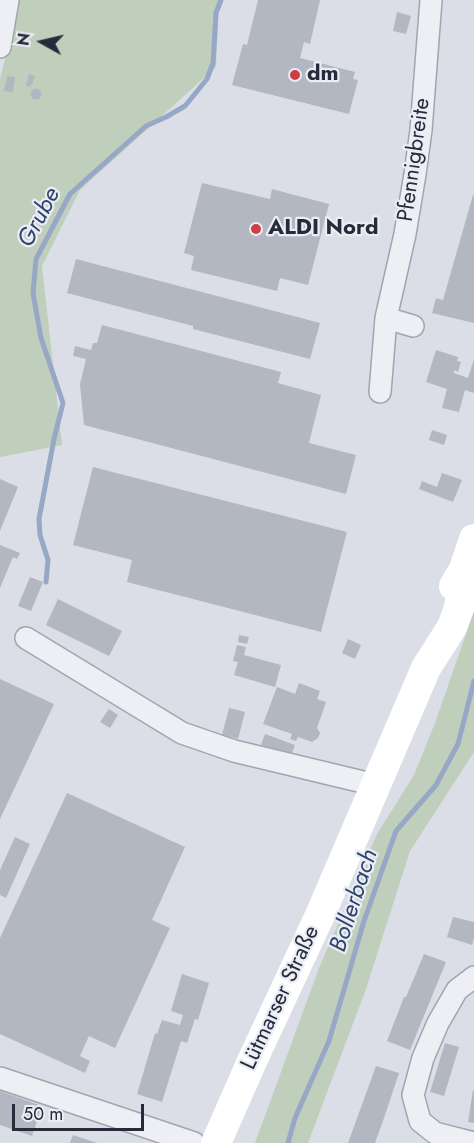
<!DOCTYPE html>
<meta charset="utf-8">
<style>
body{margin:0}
#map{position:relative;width:474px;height:1143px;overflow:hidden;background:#dbdee6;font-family:Jost,sans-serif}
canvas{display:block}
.north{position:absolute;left:12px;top:12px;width:60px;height:60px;-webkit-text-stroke:4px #eaedf4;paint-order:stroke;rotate:278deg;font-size:16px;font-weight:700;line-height:24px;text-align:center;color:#262b3b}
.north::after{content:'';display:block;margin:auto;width:21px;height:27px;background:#262b3b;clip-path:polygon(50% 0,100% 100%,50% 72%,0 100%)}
.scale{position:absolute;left:12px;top:1104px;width:132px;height:27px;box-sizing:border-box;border:3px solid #262b3b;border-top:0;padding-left:8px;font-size:18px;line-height:21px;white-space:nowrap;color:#262b3b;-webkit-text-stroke:4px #eaedf4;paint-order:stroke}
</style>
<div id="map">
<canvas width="474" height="1143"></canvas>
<div class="north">N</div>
<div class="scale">50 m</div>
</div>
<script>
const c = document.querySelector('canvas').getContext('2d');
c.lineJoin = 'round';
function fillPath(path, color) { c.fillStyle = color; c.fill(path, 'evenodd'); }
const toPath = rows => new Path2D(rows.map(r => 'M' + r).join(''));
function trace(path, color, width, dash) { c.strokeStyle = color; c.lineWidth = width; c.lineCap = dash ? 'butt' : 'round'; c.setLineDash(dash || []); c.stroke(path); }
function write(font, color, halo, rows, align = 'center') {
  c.font = font + ' Jost,sans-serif'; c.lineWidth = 4.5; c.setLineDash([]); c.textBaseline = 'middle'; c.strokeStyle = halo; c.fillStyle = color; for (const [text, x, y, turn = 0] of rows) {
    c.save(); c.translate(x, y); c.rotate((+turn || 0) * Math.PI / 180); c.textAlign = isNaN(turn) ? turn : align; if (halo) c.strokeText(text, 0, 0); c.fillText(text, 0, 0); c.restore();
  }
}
fillPath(toPath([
 [14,0,219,0,216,67,80,190,42,266,62,445,0,457,0,79,6,55],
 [474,611,474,752,410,851,365,992,308,1143,255,1143,319,968,377,834,414,775,435,723]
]), '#bfcfbc');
trace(toPath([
 [46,582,48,560,40,535,39,519,54,439,63,403,41,338,33,293,36,259,70,194,146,126,166,117,185,106,207,79,213,63,216,13,221,0],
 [288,1143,295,1118,329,1041,364,921,396,831,436,785,458,744,474,681]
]), '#96a8c6', 5);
fillPath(toPath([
 [258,0,320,0,310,44,304,42,300,58,355,72,353,79,358,80,349,114,232,85,243,44,247,45],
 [397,12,411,16,406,34,393,31],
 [29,74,35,76,32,85,30,84,30,87,26,86],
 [7,76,15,77,13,92,4,91],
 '30.5 94a5.5 5.5 0 1 1 11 0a5.5 5.5 0 1 1-11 0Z',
 [202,183,270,199,272,189,329,204,308,285,280,278,277,291,191,270,194,256,184,253],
 [473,195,474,195,474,323,432,313,436,298,443,300],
 [76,259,320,323,310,359,193,329,193,326,67,293],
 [102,325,281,372,278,383,321,395,309,443,356,455,346,494,84,425,80,384,86,359,73,356,75,346,91,350,93,343,97,343],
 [436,350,458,357,457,361,461,362,458,372,454,370,454,373,468,378,474,359,474,393,465,390,459,412,442,408,447,389,426,382],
 [432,430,447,435,444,445,429,440],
 [93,467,347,532,321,632,127,582,132,560,73,545],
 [442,473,462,480,453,502,419,489,422,481,437,487],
 [0,479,18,487,0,531],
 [0,545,20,553,17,559,13,557,0,588],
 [30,577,43,582,31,611,18,606],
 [58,599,122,631,109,656,46,625],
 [239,635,249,637,247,644,238,642],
 [348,639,361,645,355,659,342,653],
 [237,645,246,647,244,655,281,665,275,687,234,675,238,662,233,661],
 [0,679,54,704,0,819],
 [299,683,320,691,317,699,326,702,317,728,320,733,318,738,312,742,298,737,296,741,290,739,292,734,263,724,277,687,295,694],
 [229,708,245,712,238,739,222,735],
 [109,709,118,715,110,728,100,722],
 [265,734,295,745,292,753,261,745],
 [67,793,185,847,152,920,170,928,115,1048,89,1036,80,1056,90,1061,85,1073,0,1034,0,938],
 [15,837,30,844,6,898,0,895,0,870],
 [453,917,474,922,474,938,472,945,447,937],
 [424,954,446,962,410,1050,387,1041,404,997,406,997],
 [182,974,209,983,198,1020,195,1019,187,1043,181,1041,162,1102,137,1094,155,1033,157,1034,162,1020,180,1025,183,1015,171,1011],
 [445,1043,459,1047,444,1096,430,1092],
 [376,1066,399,1073,384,1118,375,1143,348,1143],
 [473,1090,474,1091,474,1123,468,1122],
 [0,1091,42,1106,32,1136,0,1125],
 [73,1135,97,1143,70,1143]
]), '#b3b7c2');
const minor = toPath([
 [0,47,8,0],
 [413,326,386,318,405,234,415,174,421,130,431,0],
 [380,392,386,318],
 [26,638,182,733,234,751,363,782,375,788],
 [474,977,457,990,438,1023,423,1058,413,1095,420,1121,435,1133,474,1143],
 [0,1078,194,1143]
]);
trace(minor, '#a1a5af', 24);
trace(minor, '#eeeff4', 21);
trace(toPath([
 [454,586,464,569,474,539],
 [216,1143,253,1059,321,913,426,668,452,627,459,608,464,569]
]), '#fff', 30);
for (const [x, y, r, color] of [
 [295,75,6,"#cc3f44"],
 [256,229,6,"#cc3f44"]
]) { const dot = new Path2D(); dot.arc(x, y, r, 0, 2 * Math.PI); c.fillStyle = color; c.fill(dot); trace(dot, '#eaedf4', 2); }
write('bold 22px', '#262b3b', '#eaedf4', [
 ["dm",307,75],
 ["ALDI Nord",268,229]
], 'left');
write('22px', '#262b3b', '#eaedf4', [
 ["Pfennigbreite",415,160,-82],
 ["Lütmarser Straße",281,998,-65]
]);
write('italic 24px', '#30456e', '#eaedf4', [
 ["Grube",40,218,-62],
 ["Bollerbach",355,901,-72]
]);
</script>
